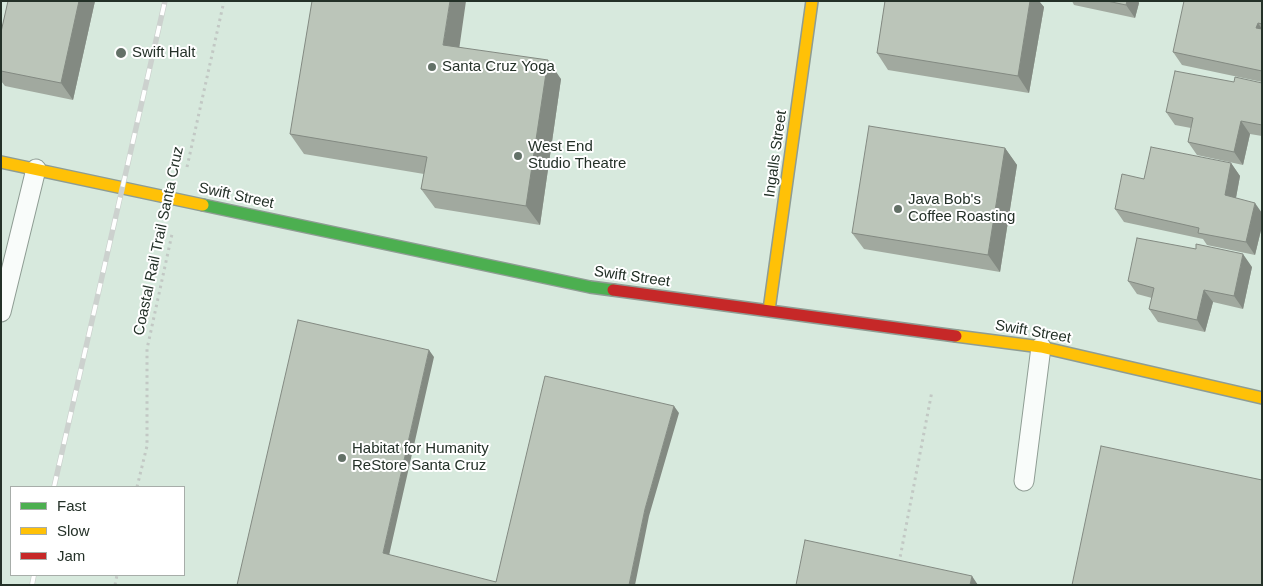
<!DOCTYPE html>
<style>
body{margin:0}
#map{position:relative;width:1263px;height:586px;overflow:hidden;background:#d7e9dd;font-family:Helvetica,sans-serif}
canvas{display:block}
.frame{position:absolute;inset:0;border:2px solid #243128;pointer-events:none}
.legend{position:absolute;left:10px;top:486px;width:175px;height:90px;box-sizing:border-box;background:#fff;border:1px solid #a7ada9;margin:0;padding:6px 9px;list-style:none;font-size:15px;color:#243128}
.legend li{display:flex;align-items:center;gap:10px;height:25px}
.legend b{width:25px;border:1px solid #a7ada9}
</style>
<div id="map">
<canvas width="1263" height="586"></canvas>
<div class="frame"></div>
<ul class="legend">
<li><b style="height:6px;background:#4caf50"></b>Fast</li>
<li><b style="height:6px;background:#ffc107"></b>Slow</li>
<li><b style="height:6px;background:#c62828"></b>Jam</li>
</ul>
</div>
<script>
const c = document.querySelector('canvas').getContext('2d');
c.lineJoin = 'round';
const toPath = rows => new Path2D(rows.map(r => 'M' + r).join(''));
function trace(path, color, width, dash) { c.strokeStyle = color; c.lineWidth = width; c.lineCap = dash ? 'butt' : 'round'; c.setLineDash(dash || []); c.stroke(path); }
function fillPath(path, color) { c.fillStyle = color; c.fill(path, 'evenodd'); }
function write(font, color, halo, rows, align = 'center') {
  c.font = font + ' Helvetica,sans-serif'; c.lineWidth = 4; c.setLineDash([]); c.textBaseline = 'middle'; c.strokeStyle = halo; c.fillStyle = color; for (const [text, x, y, turn = 0] of rows) {
    c.save(); c.translate(x, y); c.rotate((+turn || 0) * Math.PI / 180); c.textAlign = isNaN(turn) ? turn : align; if (halo) c.strokeText(text, 0, 0); c.fillText(text, 0, 0); c.restore();
  }
}
const lane = toPath([
 [1,312,36,169],
 [1024,481,1041,347]
]);
const fast = toPath([
 [203,205,590,287,613,290]
]);
const slow = toPath([
 [1,162,203,205],
 [769,310,812,1],
 [956,336,1041,347,1262,398]
]);
const jam = toPath([
 [613,290,956,336]
]);
trace(lane, '#8e9c93', 21);
trace(fast, '#8e9c93', 14);
trace(slow, '#8e9c93', 14);
trace(jam, '#8e9c93', 14);
trace(toPath([
 [187,167,224,1],
 [137,487,147,446,147,349,172,234],
 [899,563,932,391],
 [115,585,117,575]
]), '#c2c8c4', 3, [2.5, 4]);
trace(lane, '#f9fcfa', 19);
trace(fast, '#4caf50', 11);
trace(slow, '#ffc107', 11);
trace(jam, '#c62828', 11);
const rail = toPath([
 [54,487,165,1],
 [32,585,34,575]
]);
trace(rail, '#ccd1ce', 5.5);
trace(rail, '#fff', 4, [11]);
fillPath(toPath([
 [8,1,95,1,73,100,5,86,1,81,1,32],
 [885,1,1039,1,1044,7,1029,93,888,70,877,53],
 [1072,1,1138,1,1139,3,1135,18,1074,5],
 [1262,1,1262,82,1182,65,1173,52],
 [460,47,561,79,540,225,435,208,421,189,424,174,304,154,290,134],
 [1234,82,1262,83,1262,136,1250,134,1243,165,1197,155,1188,142,1191,128,1175,125,1166,112],
 [1005,148,1017,165,1000,272,864,249,852,233],
 [1231,163,1240,176,1236,198,1262,213,1262,226,1255,255,1207,245,1203,239,1124,222,1115,209,1144,179],
 [1252,267,1243,309,1213,302,1205,332,1158,322,1149,309,1152,298,1137,294,1128,281]
]), '#a1a99f');
fillPath(toPath([
 [79,1,95,1,73,100,61,83],
 [450,1,466,1,457,64,443,45],
 [1030,1,1039,1,1044,7,1029,93,1018,76],
 [1127,1,1138,1,1139,3,1135,18,1126,5],
 [1258,23,1262,29,1262,36,1256,28],
 [548,60,561,79,540,225,526,206],
 [1241,121,1250,134,1243,165,1234,152],
 [1005,148,1017,165,1000,272,988,255],
 [1231,163,1240,176,1234,208,1225,195],
 [1255,203,1262,213,1262,226,1255,255,1246,242],
 [1243,254,1252,267,1243,309,1234,296],
 [1204,290,1213,302,1205,332,1197,320],
 [429,350,434,357,388,560,383,553],
 [674,406,679,413,649,516,635,585,629,585,645,509],
 [972,576,978,585,970,585]
]), '#838a82');
const building = toPath([
 [8,1,79,1,61,83,1,71,1,32,8,1],
 [312,1,450,1,443,45,548,60,526,206,421,189,427,157,290,134,312,1],
 [885,1,1030,1,1018,76,877,53,885,1],
 [1107,1,1127,1,1126,5,1107,1],
 [1184,1,1262,1,1262,24,1258,23,1256,28,1262,29,1262,71,1173,52,1184,1],
 [1175,71,1234,82,1235,77,1262,83,1262,125,1241,121,1234,152,1188,142,1193,118,1166,112,1175,71],
 [869,126,1005,148,988,255,852,233,869,126],
 [1151,147,1231,163,1225,195,1255,203,1246,242,1198,233,1199,228,1115,209,1122,174,1144,179,1151,147],
 [1137,238,1196,249,1196,244,1243,254,1234,296,1204,290,1197,320,1149,309,1154,288,1128,281,1137,238],
 [298,320,429,350,383,553,496,582,545,376,674,406,645,509,629,585,237,585,298,320],
 [1101,446,1262,480,1262,585,1072,585,1101,446],
 [805,540,972,576,970,585,796,585,805,540]
]);
fillPath(building, '#bbc5b9');
trace(building, '#838a82', 1);
for (const [x, y, r, color] of [
 [121,53,6,"#637167"],
 [432,67,5,"#637167"],
 [518,156,5,"#637167"],
 [898,209,5,"#637167"],
 [342,458,5,"#637167"]
]) { const dot = new Path2D(); dot.arc(x, y, r, 0, 2 * Math.PI); c.fillStyle = color; c.fill(dot); trace(dot, '#fff', 2); }
write('15px', '#243128', '#fff', [
 ["Swift Halt",132,53],
 ["Santa Cruz Yoga",442,67],
 ["West End",528,147],
 ["Studio Theatre",528,164],
 ["Java Bob's",908,200],
 ["Coffee Roasting",908,217],
 ["Habitat for Humanity",352,449],
 ["ReStore Santa Cruz",352,466]
], 'left');
write('15px', '#243128', '#fff', [
 ["Ingalls Street",776,154,-82],
 ["Swift Street",236,196,12],
 ["Coastal Rail Trail Santa Cruz",159,241,-78],
 ["Swift Street",632,277,8],
 ["Swift Street",1033,332,10]
]);
</script>
